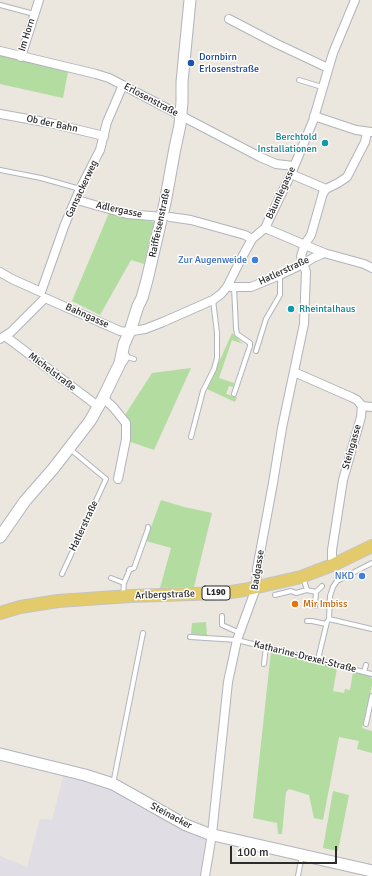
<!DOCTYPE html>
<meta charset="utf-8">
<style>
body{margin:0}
#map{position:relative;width:372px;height:876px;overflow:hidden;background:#ebe6de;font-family:Signika,sans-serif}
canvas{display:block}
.scale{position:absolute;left:230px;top:846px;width:107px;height:18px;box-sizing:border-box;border:2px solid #2b2b2b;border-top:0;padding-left:5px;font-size:12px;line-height:14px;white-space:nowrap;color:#2b2b2b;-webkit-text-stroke:3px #fff;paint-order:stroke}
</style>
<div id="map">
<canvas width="372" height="876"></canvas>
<div class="scale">100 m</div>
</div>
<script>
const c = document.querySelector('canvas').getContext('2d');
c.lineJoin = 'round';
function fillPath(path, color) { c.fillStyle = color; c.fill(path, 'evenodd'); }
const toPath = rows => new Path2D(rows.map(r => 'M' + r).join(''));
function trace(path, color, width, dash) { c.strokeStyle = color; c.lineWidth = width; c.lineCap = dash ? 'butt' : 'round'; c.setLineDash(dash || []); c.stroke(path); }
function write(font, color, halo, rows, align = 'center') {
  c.font = font + ' Signika,sans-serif'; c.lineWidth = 3; c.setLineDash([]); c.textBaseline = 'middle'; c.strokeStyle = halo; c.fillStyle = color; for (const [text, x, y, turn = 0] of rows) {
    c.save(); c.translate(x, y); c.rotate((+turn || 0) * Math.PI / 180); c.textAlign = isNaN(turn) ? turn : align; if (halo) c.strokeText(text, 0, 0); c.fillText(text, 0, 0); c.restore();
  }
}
fillPath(toPath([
 [64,773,106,786,207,838,201,876,0,876,0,856,27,867,40,819,52,820]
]), '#e0dee4');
fillPath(toPath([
 [0,55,68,72,63,98,0,84],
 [109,213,154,222,144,264,131,260,100,315,72,301],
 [232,333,243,344,232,340,219,378,234,383,233,387,229,386,226,394,237,397,235,402,207,389],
 [191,368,154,450,128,441,125,415,152,373],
 [161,500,184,507,212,513,194,587,160,588,171,548,146,541],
 [206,622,207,636,191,634,192,623],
 [271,651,337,668,333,691,344,693,345,689,350,690,353,672,370,676,372,679,372,685,362,728,372,731,372,753,357,749,359,741,339,737,323,820,314,818,309,795,289,789,286,792,282,834,278,834,277,823,253,818],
 [333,791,349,795,338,851,323,848]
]), '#b2dca0');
const lane = toPath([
 [0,5,34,14],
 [299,80,322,87],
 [0,170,41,178,80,189],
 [234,287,236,328,237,334,250,343,250,346,234,394],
 [256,351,266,319,280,295,280,275],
 [125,356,134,359],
 [191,437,203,391,214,369,217,358,217,333,213,300],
 [129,570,134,568,148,529,148,527],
 [62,574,106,479,70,449],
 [303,577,307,590,316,592,315,606],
 [111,578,124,583,123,595],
 [124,583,130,569],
 [316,592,322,586],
 [275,595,291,591,296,593,307,590],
 [222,616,222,625,240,633],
 [329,619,330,596,333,587,337,581,372,563],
 [307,621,312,621,326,624],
 [190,637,237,640,372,674],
 [321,661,319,655,327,622,329,619,372,629],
 [264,664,266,647],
 [364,672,366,665],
 [366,724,372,696],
 [113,784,143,633],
 [298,876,302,855]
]);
const street = toPath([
 [229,19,275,43,328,68],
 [0,51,96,74,109,78,260,157,276,164,294,166],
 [21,57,39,0],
 [0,114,50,123,104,136],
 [314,116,356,130,371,132],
 [291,174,326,189],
 [77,200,127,214,163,217],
 [170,217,191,220,245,235,252,239],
 [265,228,324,253,364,264,372,268],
 [0,272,12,279,41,292],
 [227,287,251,287,280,275,303,264,313,258,324,253],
 [41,292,65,224,80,189,100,150,107,122,123,85],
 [5,336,99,407],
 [0,339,11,332,45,298,120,331,126,332,145,329,163,322,213,300,221,294,227,287,240,261,252,239,265,228,291,174,313,121,333,53,355,0],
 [294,372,351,397,357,400,362,406,361,417,343,480,332,550,332,559,335,564],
 [103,398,113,407,126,423,126,439,118,479],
 [362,406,372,407],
 [205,876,212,834,228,682,237,640,256,588,257,569,273,483,282,428,304,324,306,272,301,256,305,244,311,235,323,193,326,189,338,183,347,177,365,142,367,132]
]);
const secondary = toPath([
 [120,363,124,344,130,331,138,306,142,298,147,280,165,203,175,148,180,125,182,102,182,82,190,0],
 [0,537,25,501,53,469,90,421,103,398,120,363,124,357],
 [0,754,85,775,113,784,186,825,209,834,372,871]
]);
const primary = toPath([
 [0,613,20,607,58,601,130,596,224,593,244,590,301,577,335,564,372,546]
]);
trace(lane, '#b1b4bd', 6);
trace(street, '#b1b4bd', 10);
trace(secondary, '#b1b4bd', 13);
trace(primary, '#c4c4c4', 14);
trace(lane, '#fff', 4);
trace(street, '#fff', 8);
trace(secondary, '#fff', 11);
trace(primary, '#e3cb6b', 12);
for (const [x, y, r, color] of [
 [191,63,4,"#1a4fb4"],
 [325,143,4,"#0f9aa8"],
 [255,260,4,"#3f7fe0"],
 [291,309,4,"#0f9aa8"],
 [362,576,4,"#3f7fe0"],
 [295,604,4,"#e8710a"]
]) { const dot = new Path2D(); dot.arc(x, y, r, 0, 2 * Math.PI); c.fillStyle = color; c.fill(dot); trace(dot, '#fff', 1.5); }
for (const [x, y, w] of [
 [216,593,28]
]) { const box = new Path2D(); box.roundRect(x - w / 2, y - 7, w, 14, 3); c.fillStyle = '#fff'; c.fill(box); trace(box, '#2b2b2b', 1); }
write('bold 9px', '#2b2b2b', null, [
 ["L190",216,593]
]);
write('10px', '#2b2b2b', '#fff', [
 ["Im Horn",27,35,-73],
 ["Erlosenstraße",151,100,28],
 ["Ob der Bahn",52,124,12],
 ["Gansackerweg",82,189,-65],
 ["Bäumlegasse",281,193,-65],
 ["Adlergasse",119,210,12],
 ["Raiffeisenstraße",160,223,-78],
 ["Hatlerstraße",284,271,-25],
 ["Bahngasse",87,316,24],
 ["Michelstraße",52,372,37],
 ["Steingasse",352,447,-74],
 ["Hatlerstraße",84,526,-65],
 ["Badgasse",258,570,-81],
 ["Arlbergstraße",165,595,-2],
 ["Katharine-Drexel-Straße",305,657,14],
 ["Steinacker",171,816,28]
]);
write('10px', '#164399', '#fff', [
 ["Dornbirn",199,57],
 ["Erlosenstraße",199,69]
], 'left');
write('10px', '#0d838f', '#fff', [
 ["Berchtold",317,137],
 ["Installationen",317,149],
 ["Rheintalhaus",299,309,"left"]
], 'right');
write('10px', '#366cbe', '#fff', [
 ["Zur Augenweide",247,260],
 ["NKD",354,576]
], 'right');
write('10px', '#c56008', '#fff', [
 ["Mir Imbiss",303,604]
], 'left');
</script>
